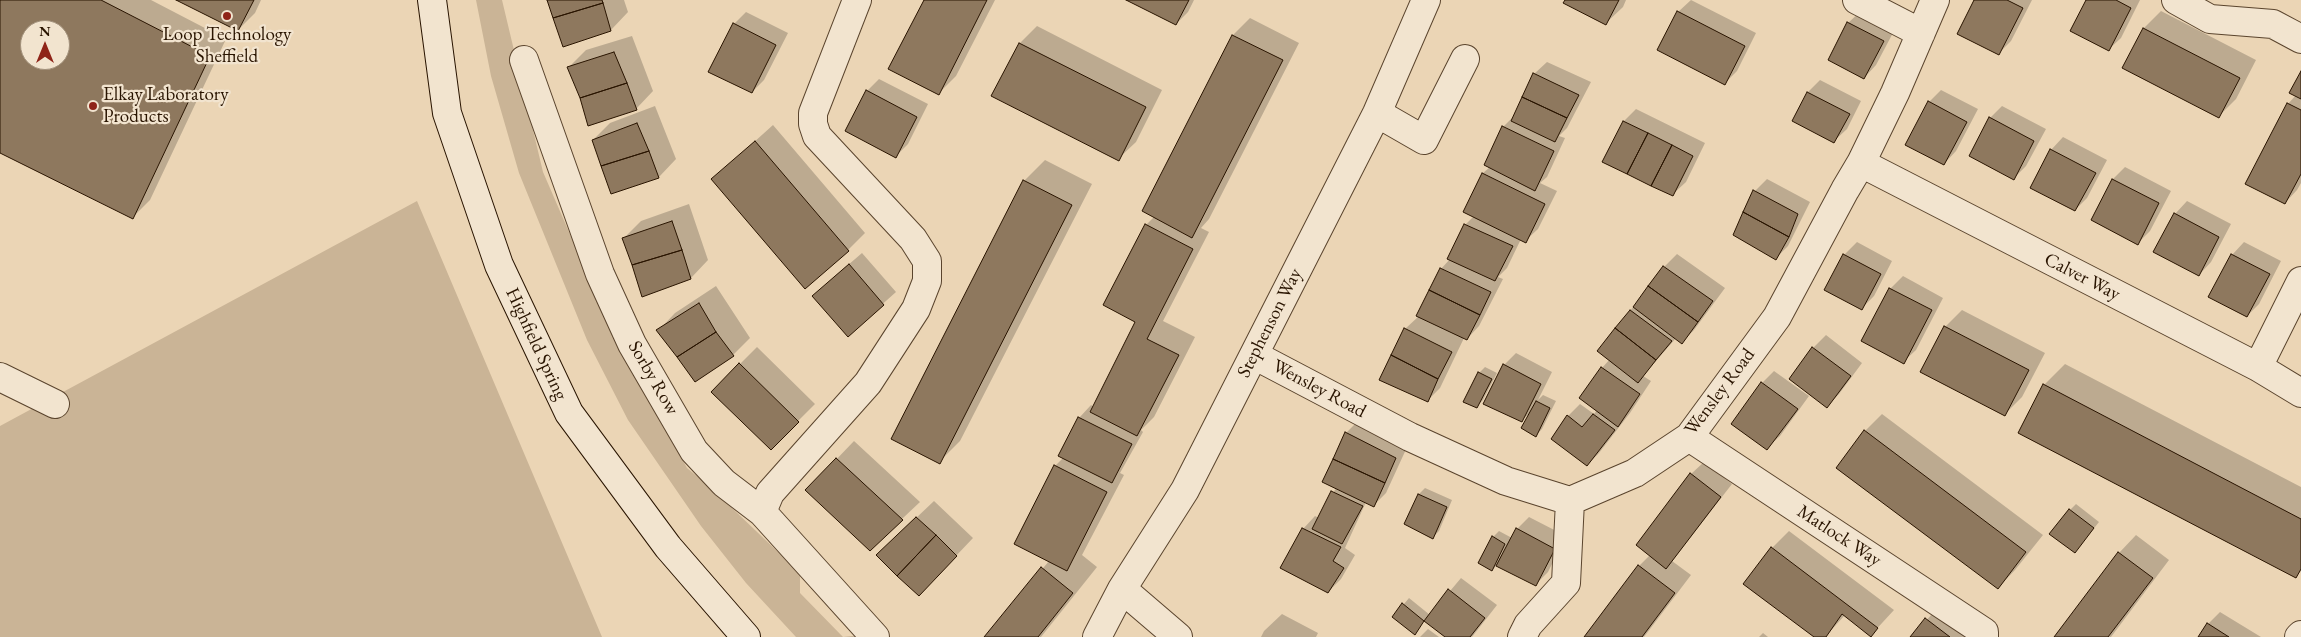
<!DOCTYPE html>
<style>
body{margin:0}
#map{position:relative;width:2301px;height:637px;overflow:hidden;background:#ebd5b5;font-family:"EB Garamond",serif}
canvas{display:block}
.north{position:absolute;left:20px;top:20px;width:50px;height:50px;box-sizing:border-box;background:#f2e4cf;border:1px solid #a2917c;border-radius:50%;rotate:0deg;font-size:14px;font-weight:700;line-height:20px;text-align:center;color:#291400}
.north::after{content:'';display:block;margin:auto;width:18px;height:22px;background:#8f2418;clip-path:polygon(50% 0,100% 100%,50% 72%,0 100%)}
</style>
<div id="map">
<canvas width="2301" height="637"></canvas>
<div class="north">N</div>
</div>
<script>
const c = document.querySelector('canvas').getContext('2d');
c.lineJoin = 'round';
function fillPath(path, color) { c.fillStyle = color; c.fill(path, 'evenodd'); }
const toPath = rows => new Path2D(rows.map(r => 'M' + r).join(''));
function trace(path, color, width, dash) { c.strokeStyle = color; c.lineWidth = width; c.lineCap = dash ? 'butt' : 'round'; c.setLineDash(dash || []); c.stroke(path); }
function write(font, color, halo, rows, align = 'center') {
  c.font = font + ' "EB Garamond",serif'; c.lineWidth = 4.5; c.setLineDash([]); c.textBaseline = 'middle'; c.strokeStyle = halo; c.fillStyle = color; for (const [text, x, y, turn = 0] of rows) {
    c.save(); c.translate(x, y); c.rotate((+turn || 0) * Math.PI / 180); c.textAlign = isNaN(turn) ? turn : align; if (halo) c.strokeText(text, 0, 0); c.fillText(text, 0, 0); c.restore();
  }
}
fillPath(toPath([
 [476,0,502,0,543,172,608,322,687,468,710,487,800,573,800,593,843,637,861,635,863,637,796,637,746,583,701,526,628,420,587,340,519,173,491,76],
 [417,201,602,637,0,637,0,426]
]), '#cab496');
fillPath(toPath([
 [0,0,151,0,226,39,150,200,133,217,0,151],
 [30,30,60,30,60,60,30,60],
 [179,0,261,0,255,13,238,30],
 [548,0,624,0,628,12,611,30,563,45],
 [925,0,995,0,956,76,939,93],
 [1129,0,1194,0,1188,12,1176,24],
 [1566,0,1626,0,1623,7,1605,24],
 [1691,0,1756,33,1737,71,1724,84,1678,12],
 [1976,0,2032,0,2011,41,1998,54],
 [2087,0,2140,0,2121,38,2108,50],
 [1861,11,1895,29,1876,65,1864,78,1848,23],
 [2161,11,2256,60,2236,99,2219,116,2124,67,2144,28],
 [746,12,788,33,764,80,752,92,734,24],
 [1250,18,1299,43,1209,219,1201,228,1209,232,1163,321,1195,337,1154,417,1141,430,1143,432,1120,473,1124,475,1082,555,1097,567,1041,637,986,637,1049,561,1055,466,1064,457,1079,418,1091,405,1094,407,1137,322,1146,225,1154,217,1143,211,1233,35],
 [1037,26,1162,90,1136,142,1118,159,1020,43],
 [632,36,653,91,636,109,581,97,569,67,586,50],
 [1547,62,1591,82,1567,128,1559,136,1565,138,1547,177,1540,183,1557,191,1538,229,1525,241,1521,239,1507,268,1498,277,1503,279,1479,326,1467,339,1464,338,1440,388,1427,401,1405,329,1419,316,1441,269,1450,259,1465,225,1474,216,1465,212,1483,173,1490,167,1485,164,1503,127,1514,116,1534,74],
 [2301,74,2301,183,2297,190,2285,203,2288,104,2296,95],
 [879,79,928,104,908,144,896,156,867,91],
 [1820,80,1861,101,1847,129,1834,141,1808,92],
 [1941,90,1978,109,1956,151,1944,164,1929,102],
 [655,106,676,159,659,177,612,192,593,140,610,123],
 [2002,106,2046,129,2026,166,2014,178,1990,118],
 [1636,109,1705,143,1686,182,1673,194,1603,161,1624,121],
 [773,125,865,233,848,250,713,179],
 [2063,137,2107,160,2087,198,2075,210,2051,150],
 [1045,160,1092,184,960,441,939,462,1024,181],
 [2125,167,2171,191,2150,231,2138,243,2092,220,2113,179],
 [1767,179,1810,202,1788,246,1776,258,1755,191],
 [2187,201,2231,224,2211,262,2199,275,2175,214],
 [689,204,708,260,691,278,643,295,624,238,641,221],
 [1857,242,1892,261,1874,296,1862,308,1826,290,1844,255],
 [2244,242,2281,261,2259,304,2247,316,2232,255],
 [862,253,896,292,848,335,826,284],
 [1677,254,1725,288,1694,330,1682,342,1676,338,1643,376,1651,381,1630,413,1599,453,1587,465,1568,416,1580,404,1594,414,1597,410,1602,368,1610,359,1599,351,1664,267],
 [1903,276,1943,298,1916,350,1903,362,1890,289],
 [716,286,750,338,733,355,658,331,675,313],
 [1962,310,2045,353,2022,397,2005,414,1945,327],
 [1826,335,1862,363,1839,394,1827,406,1790,379,1813,348],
 [757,347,815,404,771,448,712,392],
 [1516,353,1552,372,1538,400,1543,395,1556,401,1542,429,1536,435,1531,412,1521,421,1504,365],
 [2065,364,2301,487,2301,571,2296,576,2044,385],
 [1485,367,1497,373,1483,400,1477,406,1479,373],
 [1774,371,1809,396,1780,436,1767,448,1762,383],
 [1882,414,2043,535,2015,570,1998,588,1865,431],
 [1358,421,1408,445,1386,493,1373,506,1366,502,1345,548,1355,555,1341,579,1328,592,1303,529,1315,516,1319,518,1336,488,1346,433],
 [854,441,920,502,870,549,807,490],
 [1704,462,1732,484,1672,561,1691,575,1644,637,1585,637,1639,566,1650,555,1691,474],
 [1425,488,1452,500,1439,531,1433,537,1406,524,1419,494],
 [934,501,973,538,936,577,895,538],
 [2076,504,2099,522,2075,552,2070,510],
 [1529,517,1566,536,1548,572,1535,585,1497,565,1492,570,1493,537,1499,531,1512,538,1517,529],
 [1789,531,1894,610,1871,635,1845,615,1825,637,1816,637,1745,584,1772,548],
 [2136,535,2169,560,2111,637,2055,637,2119,553],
 [1461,578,1497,605,1472,637,1447,637,1425,620,1415,633,1394,616,1409,598,1430,615],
 [1938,607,1967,637,1912,637],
 [2220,612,2261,637,2200,637,2208,624],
 [1282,614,1318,633,1316,637,1261,637,1264,631],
 [1428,629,1439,637,1420,637],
 [1763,633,1768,637,1759,637]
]), '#0003');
const building = toPath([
 [0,0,101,0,210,56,133,219,0,153,0,0],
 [30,30,60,30,60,60,30,60,30,30],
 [176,0,254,0,238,31,176,0],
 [547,0,602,0,603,3,553,18,547,0],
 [924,0,987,0,939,95,888,69,924,0],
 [1126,0,1189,0,1176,25,1126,0],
 [1565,0,1619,0,1606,25,1563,3,1565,0],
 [1974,0,2007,0,2023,8,1999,55,1957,34,1974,0],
 [2086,0,2116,0,2131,8,2109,51,2070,31,2086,0],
 [603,3,611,31,563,47,553,18,603,3],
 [1677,11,1745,46,1725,85,1657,50,1677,11],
 [1847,22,1884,41,1864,79,1828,60,1847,22],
 [733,23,776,45,752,93,708,72,733,23],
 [2143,28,2240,78,2219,118,2122,68,2143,28],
 [1232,35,1283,60,1192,238,1142,211,1232,35],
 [1019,43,1146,107,1119,161,991,96,1019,43],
 [614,52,627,83,580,98,567,67,614,52],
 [2301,71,2301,99,2289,93,2301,71],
 [1533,73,1579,95,1567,118,1522,97,1533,73],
 [627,83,637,110,588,126,580,98,627,83],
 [866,90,917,117,896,158,845,131,866,90],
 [1807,92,1850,114,1834,143,1792,121,1807,92],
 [1522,97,1567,118,1555,142,1511,121,1522,97],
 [1928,101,1967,122,1944,165,1905,145,1928,101],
 [2287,103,2301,110,2301,174,2285,204,2245,184,2287,103],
 [1989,117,2034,141,2014,180,1969,156,1989,117],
 [1623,121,1648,133,1627,174,1602,162,1623,121],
 [637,123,649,151,601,166,592,140,637,123],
 [1502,126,1554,151,1535,191,1484,165,1502,126],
 [1648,133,1672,145,1651,186,1627,174,1648,133],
 [755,141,849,251,805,289,711,179,755,141],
 [1672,145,1693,156,1673,196,1651,186,1672,145],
 [2050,149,2096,173,2075,211,2030,188,2050,149],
 [649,151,659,178,611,194,601,166,649,151],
 [1482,173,1545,204,1526,243,1463,212,1482,173],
 [2112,179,2159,203,2138,245,2091,220,2112,179],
 [1023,180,1072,205,940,464,891,439,1023,180],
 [1753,190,1798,214,1789,237,1743,212,1753,190],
 [1743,212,1789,237,1776,260,1733,235,1743,212],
 [2174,213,2219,237,2199,276,2153,252,2174,213],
 [672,221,682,250,632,265,622,238,672,221],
 [1145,224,1193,249,1147,339,1179,355,1137,436,1090,412,1135,322,1103,305,1145,224],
 [1464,224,1513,246,1495,281,1447,259,1464,224],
 [682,250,691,279,642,297,632,265,682,250],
 [1843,254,1881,274,1862,310,1824,290,1843,254],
 [2231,254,2270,274,2247,317,2208,297,2231,254],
 [849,264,884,305,848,337,812,296,849,264],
 [1663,266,1713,301,1698,322,1648,286,1663,266],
 [1440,268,1491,292,1480,315,1429,290,1440,268],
 [1648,286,1698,322,1682,344,1633,307,1648,286],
 [1889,288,1932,310,1904,364,1861,341,1889,288],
 [1429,290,1480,315,1467,340,1416,316,1429,290],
 [699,303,716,332,677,357,656,330,699,303],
 [1630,310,1672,341,1656,360,1615,328,1630,310],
 [1944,326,2029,370,2005,416,1920,372,1944,326],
 [1404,328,1452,352,1438,379,1391,355,1404,328],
 [1615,328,1656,360,1638,383,1597,351,1615,328],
 [716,332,734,356,695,382,677,357,716,332],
 [1812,347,1851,376,1827,408,1789,379,1812,347],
 [1391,355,1438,379,1428,402,1379,380,1391,355],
 [739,363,799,422,771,450,711,392,739,363],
 [1503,364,1541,384,1522,422,1483,404,1503,364],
 [1601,367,1640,394,1618,427,1579,398,1601,367],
 [1478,372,1492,379,1477,408,1463,402,1478,372],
 [1761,382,1798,409,1767,450,1731,424,1761,382],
 [2043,384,2301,519,2301,569,2296,578,2018,433,2043,384],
 [1536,401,1550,408,1536,437,1521,428,1536,401],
 [1593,414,1615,430,1587,466,1551,439,1567,415,1582,427,1593,414],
 [1078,417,1132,444,1112,483,1058,456,1078,417],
 [1864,430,2026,552,1998,589,1836,468,1864,430],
 [1345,432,1396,458,1385,483,1333,459,1345,432],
 [836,458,903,520,870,551,805,490,836,458],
 [1333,459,1385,483,1374,507,1322,482,1333,459],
 [1054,465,1107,492,1067,571,1014,544,1054,465],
 [1690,473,1721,497,1666,569,1636,545,1690,473],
 [1331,491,1363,506,1342,544,1312,529,1331,491],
 [1418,494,1447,507,1433,539,1404,524,1418,494],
 [2069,509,2094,528,2075,553,2049,534,2069,509],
 [916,517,936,535,897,576,876,555,916,517],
 [1302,528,1341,547,1333,561,1344,568,1328,593,1280,568,1302,528],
 [1516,528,1555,549,1536,586,1496,566,1516,528],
 [936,535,957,556,919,596,897,576,936,535],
 [1492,536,1505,544,1492,571,1478,563,1492,536],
 [1771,547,1878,628,1871,637,1842,614,1826,637,1814,637,1743,584,1771,547],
 [2118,552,2153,578,2108,637,2054,637,2118,552],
 [1638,565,1675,593,1642,637,1584,637,1638,565],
 [1041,567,1073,593,1038,637,984,637,1041,567],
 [1448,589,1485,618,1470,637,1445,637,1424,621,1448,589],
 [1402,603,1424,621,1415,635,1392,617,1402,603],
 [1925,618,1950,637,1910,637,1925,618],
 [2207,623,2229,637,2198,637,2207,623]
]);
fillPath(building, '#8e785e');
trace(building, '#291400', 1);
const street = toPath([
 [1857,0,1921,33],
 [2176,0,2210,19,2273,24,2301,39],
 [524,60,600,274,632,344,694,451,724,483,762,512,875,637],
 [1377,113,1424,140,1465,59],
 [1861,163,2258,367,2301,393],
 [1254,355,1410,437,1506,481,1570,501,1635,473,1689,437,1777,317,1845,190,1861,163,1895,93,1935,0],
 [2258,367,2301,281],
 [0,377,55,404],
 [1689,437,1984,632,1984,637],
 [762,512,770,493,868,383,916,309,927,281,927,261,913,239,817,136,813,124,813,113,857,0],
 [1122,589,1178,637],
 [1097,637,1122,589,1185,490,1377,113,1426,0],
 [1522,637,1528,625,1566,583,1570,501],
 [2299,637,2301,635]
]);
const secondary = toPath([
 [432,0,447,113,499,265,569,413,668,547,746,637]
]);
trace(street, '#5a442d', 30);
trace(secondary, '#291400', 30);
trace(street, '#f2e4cf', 28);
trace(secondary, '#f2e4cf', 28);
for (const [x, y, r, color] of [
 [227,16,5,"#8f2418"],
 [93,106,5,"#8f2418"]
]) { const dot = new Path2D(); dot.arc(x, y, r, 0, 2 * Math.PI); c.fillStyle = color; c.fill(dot); trace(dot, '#f2e4cf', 2); }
write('19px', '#291400', '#f2e4cf', [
 ["Loop Technology",227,35],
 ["Sheffield",227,57],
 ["Elkay Laboratory",103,95,"left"],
 ["Products",103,117,"left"]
]);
write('19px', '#291400', '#f2e4cf', [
 ["Calver Way",2082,277,27],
 ["Stephenson Way",1270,323,-63],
 ["Highfield Spring",536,344,65],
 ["Sorby Row",653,378,60],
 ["Wensley Road",1319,389,28],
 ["Wensley Road",1720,392,-53],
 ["Matlock Way",1839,536,33]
]);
</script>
